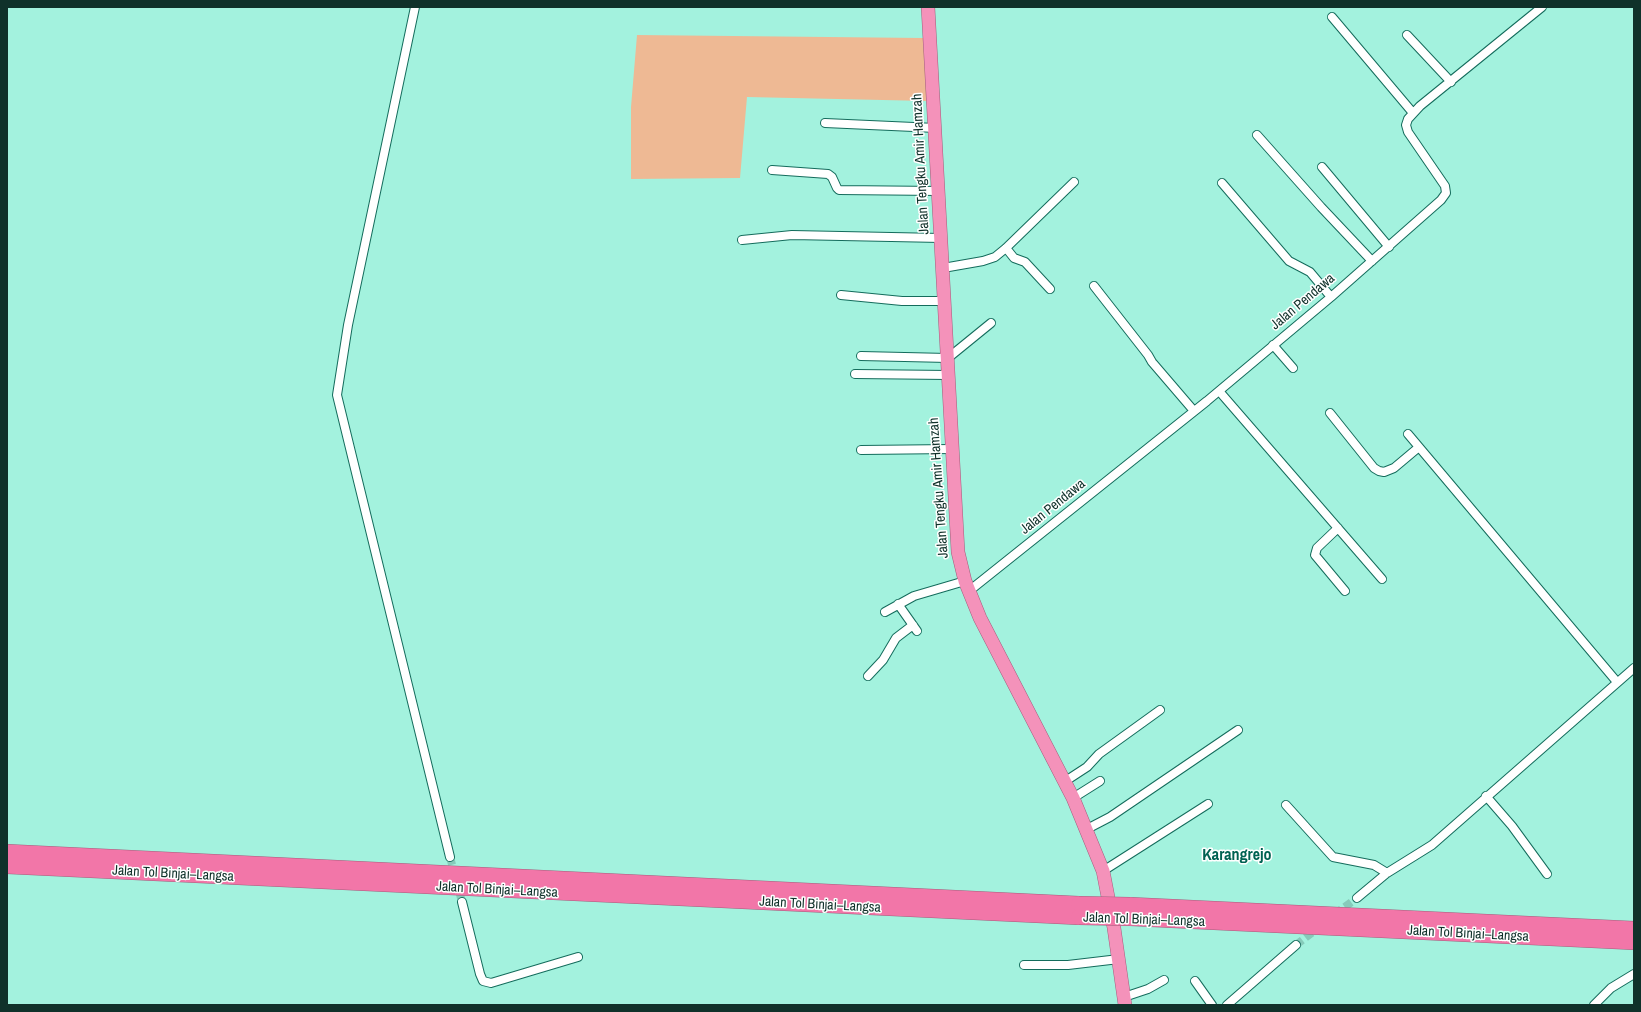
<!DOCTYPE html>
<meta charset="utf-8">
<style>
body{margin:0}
#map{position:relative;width:1641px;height:1012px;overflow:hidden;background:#a3f2de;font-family:"Archivo Narrow",sans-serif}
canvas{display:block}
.frame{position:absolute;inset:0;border:8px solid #10312a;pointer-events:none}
</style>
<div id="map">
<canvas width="1641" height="1012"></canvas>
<div class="frame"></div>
</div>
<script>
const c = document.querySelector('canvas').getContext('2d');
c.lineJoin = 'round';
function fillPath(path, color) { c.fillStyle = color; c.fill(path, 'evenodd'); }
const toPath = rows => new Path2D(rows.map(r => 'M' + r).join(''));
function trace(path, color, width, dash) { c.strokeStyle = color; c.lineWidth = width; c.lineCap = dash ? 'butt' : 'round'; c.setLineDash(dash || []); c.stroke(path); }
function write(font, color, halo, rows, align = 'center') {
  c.font = font + ' "Archivo Narrow",sans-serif'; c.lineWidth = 3; c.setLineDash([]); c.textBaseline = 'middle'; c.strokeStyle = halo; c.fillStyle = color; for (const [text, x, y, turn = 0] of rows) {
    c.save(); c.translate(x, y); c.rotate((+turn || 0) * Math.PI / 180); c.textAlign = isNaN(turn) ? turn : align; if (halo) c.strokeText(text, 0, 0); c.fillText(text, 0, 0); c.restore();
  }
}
fillPath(toPath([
 [637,35,923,38,928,101,747,97,740,178,631,179,631,107]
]), '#eeb994');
trace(toPath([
 [450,857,462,902],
 [1335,914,1357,898],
 [1296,945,1318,928]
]), '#86cbba', 8, [8, 4]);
const minor = toPath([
 [415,7,348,325,337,395,450,857],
 [1332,17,1413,113],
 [1407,35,1451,82],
 [825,123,936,128],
 [1257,135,1321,207,1372,261],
 [1322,167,1389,247],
 [772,170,828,174,832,177,837,188,839,190,939,191],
 [1222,183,1289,261,1310,272,1331,297],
 [742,240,792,235,941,238],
 [1006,248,1014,258,1025,262,1050,289],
 [943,268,983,261,995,257,1006,248,1074,182],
 [1094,286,1148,355,1152,362,1194,411],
 [841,295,902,301,944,301],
 [1273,345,1293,368],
 [861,356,948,358,991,323],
 [855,374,949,375],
 [1219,391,1382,579],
 [1330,413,1374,468,1379,471,1384,472,1394,468,1419,447],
 [1408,434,1617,682],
 [861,450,952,449],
 [1338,528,1317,548,1315,555,1345,591],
 [969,591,1207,401,1331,297,1441,200,1446,193,1445,186,1408,132,1406,125,1408,119,1420,106,1542,7],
 [898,604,917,631],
 [885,612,914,596,965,581],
 [868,676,883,660,896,638,913,625],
 [1064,782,1087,767,1099,754,1160,710],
 [1486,796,1512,826,1547,874],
 [1073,798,1100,781],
 [1286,805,1333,857,1374,865,1387,873],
 [1087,829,1110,817,1238,730],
 [1103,871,1208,804],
 [1357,898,1387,873,1432,845,1634,668],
 [462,902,480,974,483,981,491,983,578,957],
 [1024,965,1068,965,1119,959],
 [1195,981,1212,1005],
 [1124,997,1148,989,1164,980],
 [1227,1005,1296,945],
 [1594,1005,1611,988,1634,974]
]);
const trunk = toPath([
 [928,7,958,552,965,581,980,618,1073,798,1103,871,1114,928,1125,1005]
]);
const motorway = toPath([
 [7,852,1079,904],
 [7,866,1079,917],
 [1130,905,1634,929],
 [1130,918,1634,942]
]);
trace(minor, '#146c5c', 10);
trace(trunk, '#a35e7c', 14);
trace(motorway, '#a35e7c', 16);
trace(minor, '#fff', 8);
trace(trunk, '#f492ba', 13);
trace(motorway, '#f276a8', 15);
const motorwayBridge = toPath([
 [1079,904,1130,905],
 [1079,917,1130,918]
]);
trace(motorwayBridge, '#a35e7c', 16, []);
trace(motorwayBridge, '#f276a8', 15);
write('14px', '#10312a', '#fff', [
 ["Jalan Tengku Amir Hamzah",921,164,-93],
 ["Jalan Pendawa",1303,302,-40],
 ["Jalan Tengku Amir Hamzah",939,488,-94],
 ["Jalan Pendawa",1053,507,-39],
 ["Jalan Tol Binjai–Langsa",173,874,3],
 ["Jalan Tol Binjai–Langsa",497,890,3],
 ["Jalan Tol Binjai–Langsa",820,905,3],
 ["Jalan Tol Binjai–Langsa",1144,920,2],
 ["Jalan Tol Binjai–Langsa",1468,934,3]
]);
write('bold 16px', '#006252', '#fff', [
 ["Karangrejo",1237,856]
]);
</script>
